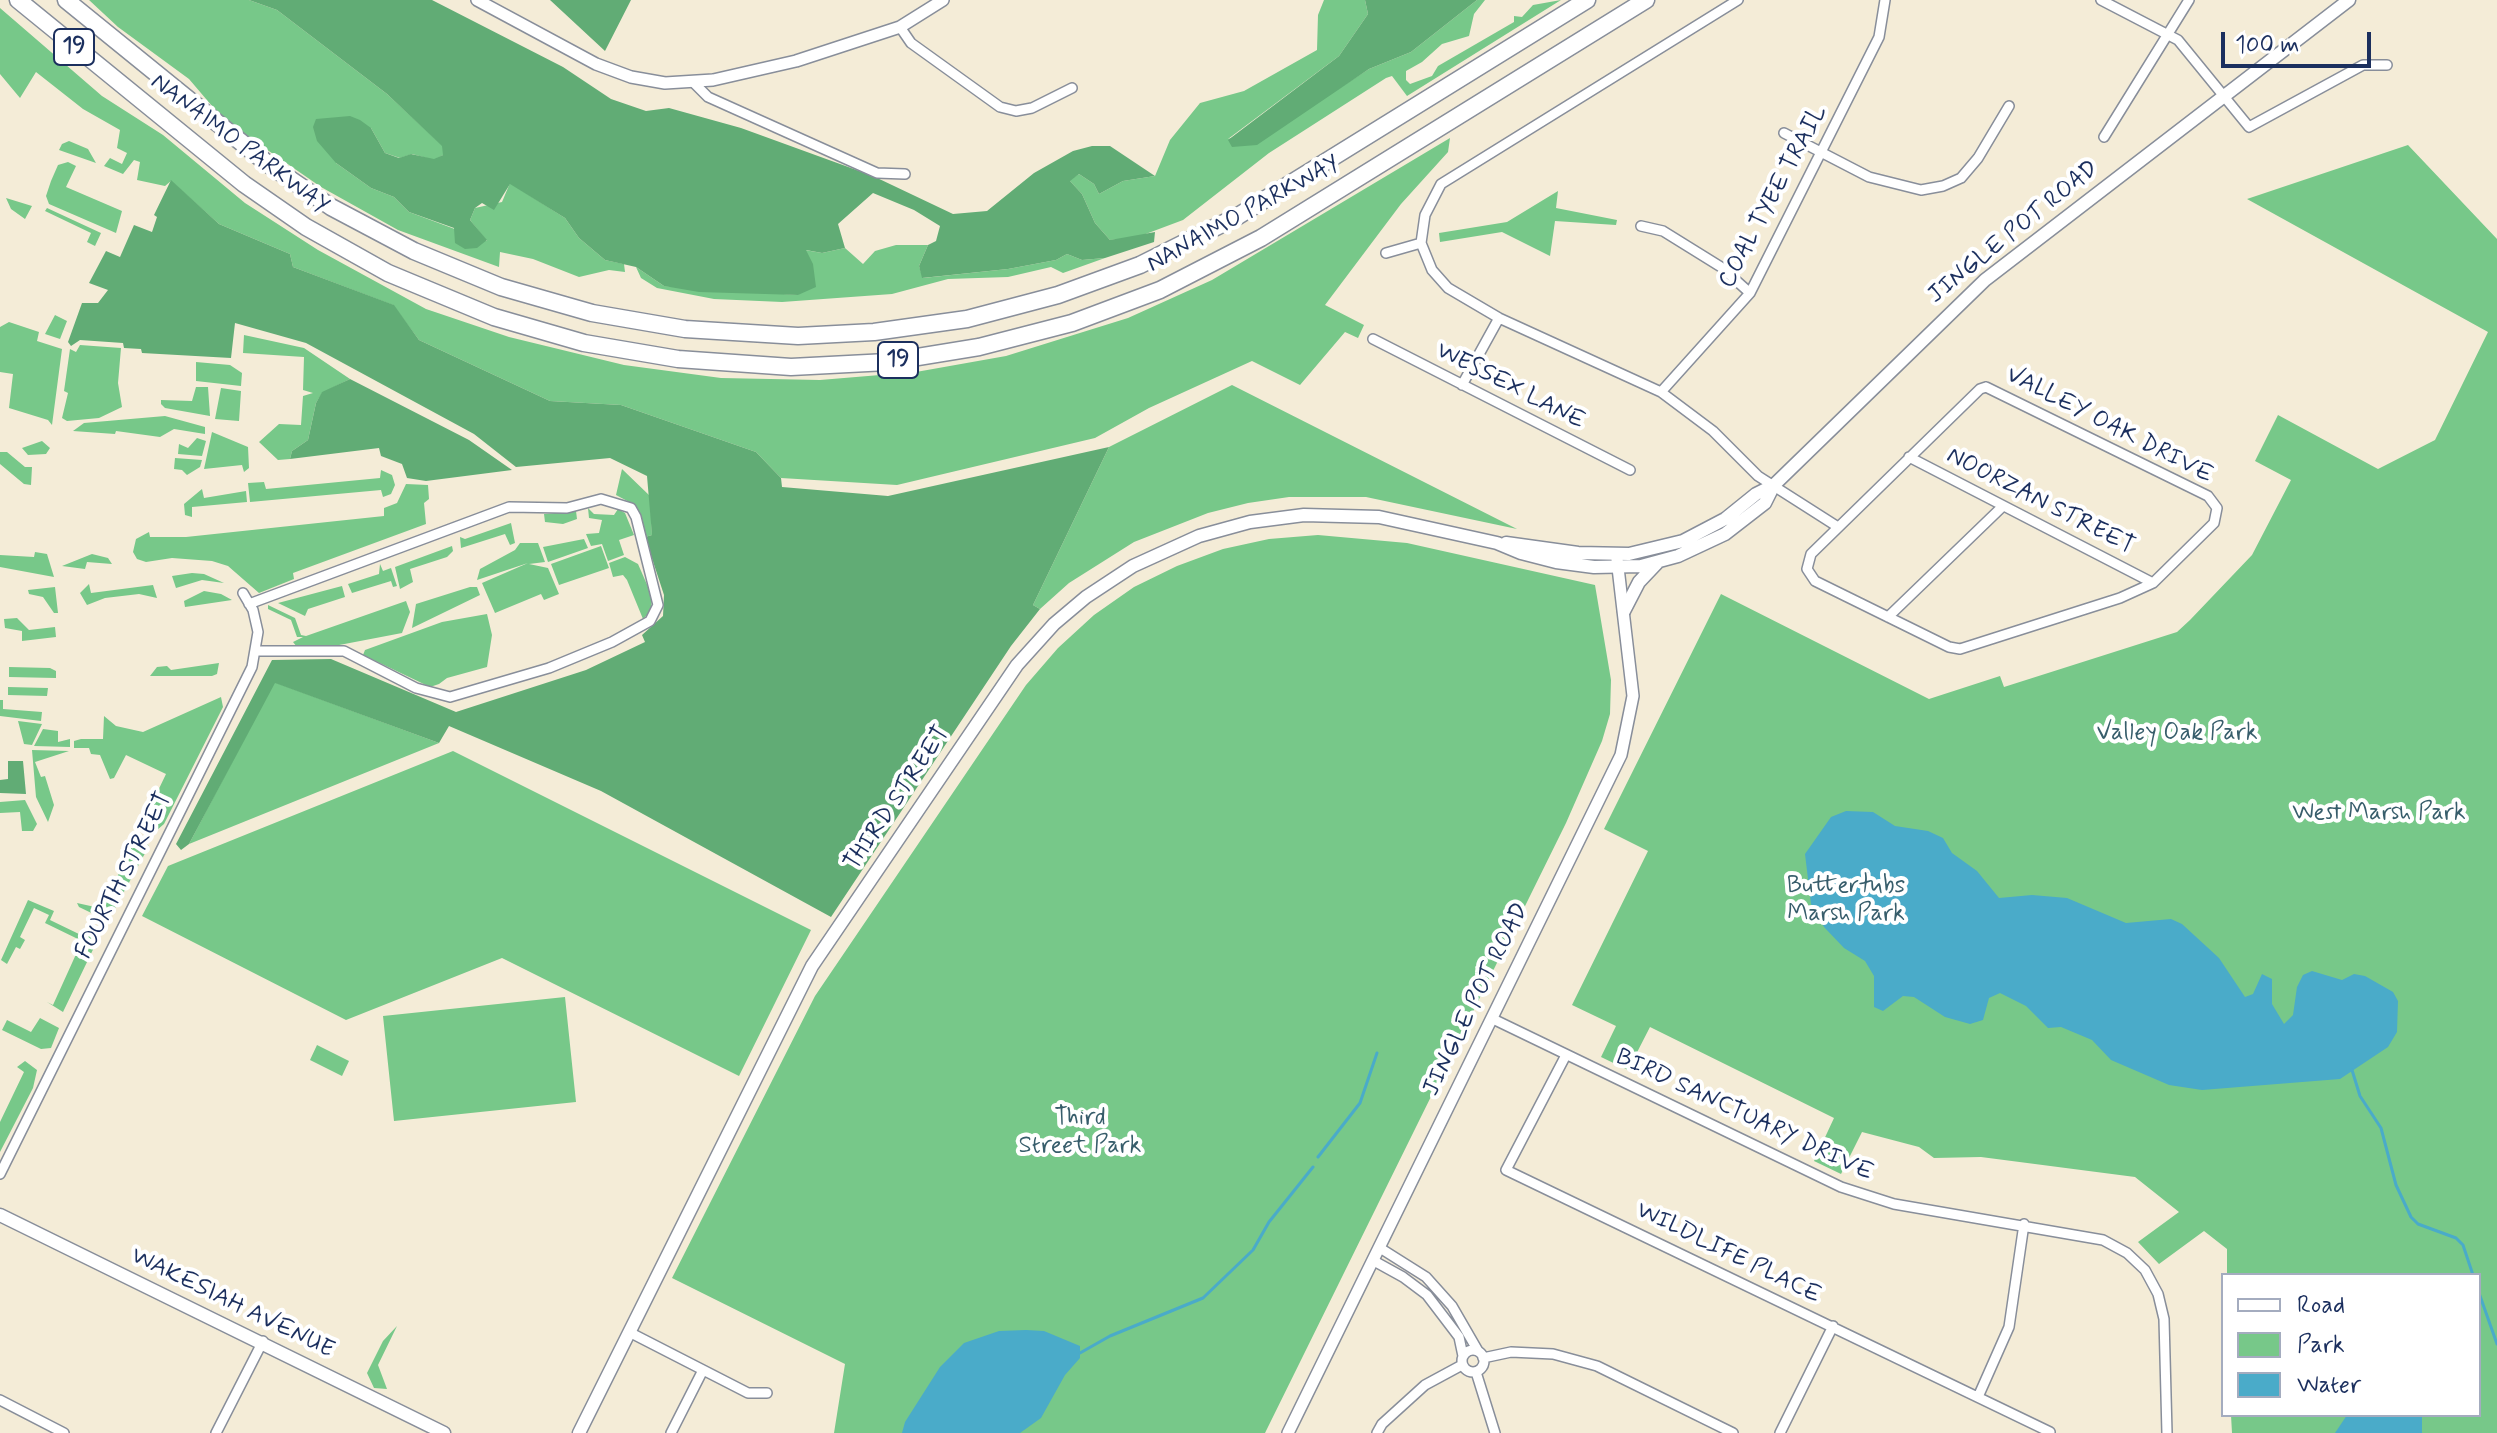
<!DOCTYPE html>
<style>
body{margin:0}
#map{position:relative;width:2497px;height:1433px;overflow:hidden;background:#f4ecd7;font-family:Mynerve,sans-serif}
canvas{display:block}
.legend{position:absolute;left:2221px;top:1273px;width:260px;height:144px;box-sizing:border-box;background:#fff;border:2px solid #a4acbf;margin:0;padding:10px 14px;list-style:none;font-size:24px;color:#1b2f5e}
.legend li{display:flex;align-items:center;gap:16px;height:40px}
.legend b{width:40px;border:2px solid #a4acbf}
.scale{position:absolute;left:2221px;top:32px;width:150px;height:36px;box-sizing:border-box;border:4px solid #1b2f5e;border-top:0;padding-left:10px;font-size:24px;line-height:28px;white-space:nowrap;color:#1b2f5e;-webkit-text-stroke:6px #fff;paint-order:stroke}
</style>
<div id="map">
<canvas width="2497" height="1433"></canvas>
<ul class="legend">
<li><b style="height:10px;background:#fff"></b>Road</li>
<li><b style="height:22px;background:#77c889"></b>Park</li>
<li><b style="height:22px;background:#4aabc9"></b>Water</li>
</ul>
<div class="scale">100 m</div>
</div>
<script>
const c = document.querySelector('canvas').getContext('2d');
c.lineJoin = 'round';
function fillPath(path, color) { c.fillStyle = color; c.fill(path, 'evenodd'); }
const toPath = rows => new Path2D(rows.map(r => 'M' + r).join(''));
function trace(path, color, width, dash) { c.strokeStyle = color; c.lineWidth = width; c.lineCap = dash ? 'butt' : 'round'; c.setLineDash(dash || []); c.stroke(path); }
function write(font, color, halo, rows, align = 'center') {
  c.font = font + ' Mynerve,sans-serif'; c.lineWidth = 8; c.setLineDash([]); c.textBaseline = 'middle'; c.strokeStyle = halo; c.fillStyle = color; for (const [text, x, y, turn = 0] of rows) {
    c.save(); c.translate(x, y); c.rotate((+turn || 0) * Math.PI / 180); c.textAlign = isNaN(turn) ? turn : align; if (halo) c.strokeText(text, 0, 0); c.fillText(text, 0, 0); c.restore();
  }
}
fillPath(toPath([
 [89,0,249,0,277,10,387,94,443,146,443,155,434,160,412,154,400,158,385,153,371,128,336,163,371,188,394,197,409,212,487,241,470,220,475,208,502,202,510,183,565,218,579,238,605,260,624,264,625,272,609,270,579,277,533,259,500,252,499,267,398,230,321,187,250,138,218,113,189,79,118,27],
 [1324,0,1365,0,1368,14,1339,56,1228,139,1290,120,1369,69,1411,52,1477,0,1485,0,1474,14,1469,36,1442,44,1422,62,1406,71,1406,80,1410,84,1432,76,1438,66,1514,22,1514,16,1522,17,1533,5,1561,0,1407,96,1392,76,1386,78,1269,153,1183,220,1135,238,1110,240,1095,223,1082,194,1069,180,1079,174,1094,184,1099,194,1123,181,1155,176,1170,140,1200,103,1244,91,1317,50,1318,15],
 [0,8,102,96,163,135,245,203,318,250,426,309,509,337,624,365,721,378,820,380,916,372,1006,356,1128,318,1212,280,1450,138,1448,152,1401,204,1325,305,1364,325,1358,338,1345,332,1300,385,1252,361,1149,408,1095,438,897,485,781,478,756,452,621,405,550,401,419,340,393,305,293,267,290,254,219,224,171,181,165,186,137,180,140,162,134,160,123,174,104,166,110,158,122,164,127,153,117,148,120,130,83,109,36,72,20,98,0,74],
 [69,141,88,149,96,163,59,150,62,144],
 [2408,145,2497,239,2497,1433,2232,1433,2231,1415,2479,1415,2479,1275,2227,1275,2227,1249,2204,1231,2159,1264,2138,1242,2179,1212,2135,1177,1981,1157,1934,1158,1919,1147,1862,1132,1841,1174,1814,1161,1834,1118,1650,1027,1628,1070,1601,1057,1616,1026,1572,1005,1648,851,1604,829,1721,594,1929,699,2000,676,2004,687,2177,632,2190,620,2252,555,2291,480,2255,461,2278,415,2378,469,2435,440,2488,332,2247,199],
 [68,162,76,166,66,187,122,211,116,233,49,204,46,196,51,181,58,165],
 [1558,191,1556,208,1617,220,1616,225,1555,221,1550,256,1502,232,1440,242,1439,233,1507,222],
 [6,198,32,206,25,219,11,209],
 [47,208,101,233,95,246,87,242,91,233,45,211],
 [896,245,928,245,919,266,923,278,1008,269,1056,260,1067,254,1082,260,1105,258,1063,273,1051,267,1008,277,948,279,892,294,782,302,714,299,657,288,641,278,636,267,664,286,798,295,805,250,822,253,845,248,863,264,875,251],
 [55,315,67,321,60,339,45,334],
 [9,322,39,332,37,341,62,349,52,425,48,420,9,408,13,374,0,372,0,327],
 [244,335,304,348,350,379,322,393,316,403,308,440,292,451,290,459,278,460,259,442,279,424,301,425,303,396,313,393,303,390,304,357,243,353],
 [80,345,121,348,118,383,122,407,99,418,67,421,62,418,68,393,64,391,70,349,76,352],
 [196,362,230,365,242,373,241,386,196,381],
 [1232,385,1517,529,1366,497,1289,497,1248,503,1208,513,1134,542,1069,583,1040,609,1033,605,1109,447],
 [196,387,208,387,210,416,165,408,161,404,161,400,192,401],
 [221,388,241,391,239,421,215,419],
 [165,416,205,427,205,434,174,429,160,437,116,431,115,434,73,431,84,423],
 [212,432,248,447,249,468,244,472,242,465,204,469],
 [197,438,206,441,202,456,178,454,179,444,188,448],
 [42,441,50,448,46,454,28,455,22,448],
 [0,452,7,452,25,467,32,467,31,485,24,484,0,464],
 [175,458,202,460,200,467,187,475,182,470,174,469],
 [622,469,650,496,652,535,645,537,639,513,631,503,616,495],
 [381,470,392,475,395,485,391,494,383,497,381,490,250,502,248,483,264,482,266,489,380,478],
 [406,484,428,485,429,499,424,503,426,524,293,573,294,579,259,593,228,566,212,561,172,558,146,562,137,559,133,552,136,539,149,532,150,537,186,537,384,516,384,508,397,503],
 [202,489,204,498,246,491,247,502,192,507,192,517,185,515,184,504],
 [588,508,594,514,614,515,618,509,625,513,634,535,619,540,624,555,608,561,602,544,591,546,586,534,599,533,602,520,589,518],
 [576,511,577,519,563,524,545,522,544,514],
 [511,523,515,543,510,545,505,534,461,548,460,537,465,539],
 [1318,535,1407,543,1595,585,1611,680,1610,714,1602,741,1566,823,1265,1433,834,1433,845,1364,672,1278,815,996,1026,685,1058,648,1094,615,1134,587,1177,566,1223,549,1269,539],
 [584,539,588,548,548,562,543,547],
 [520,543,538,543,545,562,529,564,548,568,559,594,544,600,541,594,495,613,482,583,528,563,477,580,480,569,515,550],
 [452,546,453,551,447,557,410,569,413,582,400,589,395,567],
 [601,546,609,568,559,585,551,564],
 [35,552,47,554,54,577,0,567,0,555,34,557],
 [92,554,108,558,112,564,87,562,85,569,62,566],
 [625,557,638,564,652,596,651,611,643,619,627,580,623,575,613,577,609,563],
 [380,564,383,571,391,568,397,586,393,587,391,581,352,593,348,584,379,574],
 [192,573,204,574,224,583,202,580,176,588,172,576],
 [89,584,91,593,153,585,157,598,139,594,105,598,87,605,80,593],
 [342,586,345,597,308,609,305,616,278,603],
 [55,587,58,613,54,613,43,597,29,594,28,590],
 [470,587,477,587,480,595,412,628,416,604],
 [204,591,221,594,232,600,185,607,184,601],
 [406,601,410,612,402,633,334,646,297,647,293,642,303,637,297,637,291,620,268,609,268,605,295,618,301,635,306,636],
 [487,614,492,635,487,667,447,678,439,684,430,687,363,655,365,650,442,622],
 [17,618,29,630,55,627,56,637,22,641,22,631,5,628,4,619],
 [219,663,217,674,212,676,150,676,157,667,167,666,171,670],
 [9,667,50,668,56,671,56,678,9,677],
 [274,682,439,743,189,844],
 [8,687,48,688,47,696,8,695],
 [221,697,223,707,164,824,157,830,147,825,144,820,166,774,126,755,114,778,110,779,100,755,91,754,89,748,74,748,74,741,81,739,103,739,104,716,116,726,143,732],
 [0,700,3,700,3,709,42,712,41,721,0,716],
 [18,721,42,724,32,745,24,744],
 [43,729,58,731,58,742,70,739,70,747,34,746],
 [32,750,69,751,35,762,41,777,45,776,54,805,48,822,36,797],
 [453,751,811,930,739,1076,502,958,346,1020,142,916,168,866],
 [25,800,37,824,33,831,22,831,20,812,0,813,0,802],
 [140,838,149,846,108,921,79,907,77,903,95,907,106,900,133,844],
 [28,900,54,911,50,920,81,935,83,931,92,930,100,935,63,1012,47,1002,53,1005,82,941,45,923,49,915,34,908,20,937,25,940,20,949,16,947,7,964,1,960],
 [565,997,576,1102,394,1121,383,1016],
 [40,1018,59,1028,51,1048,41,1049,2,1030,7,1020,31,1032],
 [317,1045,349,1061,342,1076,310,1060],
 [25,1061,37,1070,33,1088,0,1152,0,1122,24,1072,17,1067],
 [397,1326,378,1365,387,1389,374,1388,367,1373,383,1341]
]), '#77c889');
fillPath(toPath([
 [249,0,432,0,563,67,611,99,646,111,669,108,741,128,873,176,953,214,987,211,1034,173,1073,151,1092,146,1110,146,1155,176,1123,181,1099,194,1094,184,1079,174,1070,181,1082,194,1095,223,1110,240,1155,232,1154,242,1105,258,1082,260,1067,254,1056,260,1008,269,922,278,919,266,928,245,936,241,940,226,914,210,873,193,838,224,845,248,822,253,806,250,813,264,816,287,798,295,699,292,664,286,636,267,605,260,579,238,565,218,510,184,494,210,482,203,475,208,470,220,487,240,477,248,465,249,455,243,454,228,409,212,394,197,371,188,336,163,317,141,313,127,316,119,350,116,360,120,371,128,385,153,399,158,411,154,434,159,443,155,442,146,387,94,277,10],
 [550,0,631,0,605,51],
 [1365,0,1477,0,1411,52,1369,69,1257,145,1232,147,1228,140,1339,56,1368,14],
 [171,180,219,224,290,254,293,267,394,305,419,340,550,401,621,405,756,452,781,478,782,487,888,496,1109,447,1033,605,1040,609,1011,646,831,917,601,791,449,726,439,743,275,683,189,844,181,850,176,844,272,660,331,659,456,712,586,670,645,642,642,635,663,616,664,595,645,537,652,535,647,476,610,458,516,467,474,434,306,343,235,323,231,358,142,353,141,349,124,348,123,343,80,340,71,346,68,342,82,303,98,303,108,290,89,283,106,251,120,257,134,225,152,232,157,217,154,215],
 [350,379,469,440,512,470,426,481,407,478,402,464,381,456,379,448,290,459,292,451,308,440,316,403,322,392],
 [8,761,23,761,26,794,0,793,0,780,8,779]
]), '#61ac75');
fillPath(toPath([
 [1846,811,1873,812,1895,826,1928,831,1943,838,1952,853,1977,871,1999,898,2032,895,2067,898,2126,923,2171,919,2182,924,2219,958,2245,997,2253,994,2262,974,2272,979,2272,1004,2284,1024,2293,1015,2297,987,2303,975,2312,971,2342,980,2354,974,2365,976,2393,992,2398,1001,2397,1032,2388,1047,2340,1079,2202,1090,2169,1085,2111,1060,2092,1040,2061,1027,2048,1028,2026,1006,2000,993,1989,998,1983,1020,1970,1024,1945,1017,1914,997,1903,996,1883,1011,1874,1007,1874,976,1865,961,1844,948,1824,927,1811,904,1805,854,1831,817],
 [1026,1330,1044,1331,1080,1346,1080,1358,1065,1375,1041,1418,1020,1433,902,1433,905,1422,940,1367,964,1343,999,1331],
 [2347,1415,2422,1415,2422,1433,2335,1433]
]), '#4aabc9');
trace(toPath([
 [2352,1070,2360,1096,2381,1128,2396,1185,2411,1217,2418,1224,2456,1238,2463,1245,2473,1275],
 [1318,1157,1360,1103,1377,1053],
 [2479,1293,2497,1344],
 [1080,1353,1110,1336,1203,1298,1253,1250,1269,1222,1313,1167]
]), '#4aabc9', 3);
const minor = toPath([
 [1738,0,1441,184,1425,215,1421,243,1432,270,1448,288,1499,318,1661,392,1713,431,1758,476,1838,527],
 [2101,0,2178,40,2249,127,2363,65,2387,65],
 [900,27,911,43,1000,107,1016,111,1032,108,1072,88],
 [693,82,708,97,877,173,905,174],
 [1784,133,1869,177,1921,190,1943,186,1961,178,1978,158,2009,106],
 [2104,137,2189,0],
 [1641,226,1663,231,1721,267,1750,293],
 [1386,253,1421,243],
 [1373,339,1630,470],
 [1462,385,1499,318],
 [1986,387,2208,496,2217,508,2214,523,2153,583,2120,598,1960,649,1949,647,1815,581,1807,569,1811,554,1980,389,1986,387],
 [1661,392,1750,293,1879,37,1885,0],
 [1909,457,2153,583],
 [249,604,509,507,567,508,601,499,631,508,636,517,658,605,650,621,612,642,549,668,450,697,416,688,344,651,257,651],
 [1888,617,2003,506],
 [1493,1019,1841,1187,1894,1204,2103,1240,2127,1253,2145,1270,2158,1294,2164,1319,2167,1433],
 [1566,1055,1506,1170,2050,1432],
 [0,1174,252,667,258,632,253,610,243,593],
 [1380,1248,1426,1277,1452,1306,1478,1351],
 [1374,1261,1403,1277,1427,1295,1459,1337,1463,1356],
 [629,1332,748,1393,767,1393],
 '1462 1361a11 11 0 1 1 22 0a11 11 0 1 1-22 0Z',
 [1483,1358,1511,1352,1553,1354,1597,1366,1733,1433],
 [1476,1372,1495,1433],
 [1978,1397,2009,1327,2024,1224],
 [0,1400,64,1433],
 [216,1433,263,1341],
 [671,1433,703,1370],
 [1377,1433,1382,1424,1425,1385,1462,1365],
 [1780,1433,1833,1326]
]);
const tertiary = toPath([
 [477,0,596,64,631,77,665,83,713,80,796,61,900,27,943,0],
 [1288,1433,1621,755,1633,696,1617,559]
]);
const secondary = toPath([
 [1506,543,1578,553,1629,554,1683,541,1725,519,1756,494,1774,485,1985,280,2349,0],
 [1624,611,1639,582,1657,563],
 [0,1215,444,1433],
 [579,1433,812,966,1017,665,1054,624,1086,597,1133,566,1199,536,1250,522,1304,515,1379,517,1497,543,1521,553,1556,562,1594,567,1641,566,1678,556,1725,534,1765,503,1774,485]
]);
const trunk = toPath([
 [18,0,244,184,306,227,388,273,494,317,584,343,678,359,791,367,887,362,979,347,1072,323,1160,290,1261,238,1646,0],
 [66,0,268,164,331,207,414,251,501,287,592,313,685,329,798,336,874,332,967,319,1058,295,1140,265,1238,216,1587,0]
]);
trace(minor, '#888e9a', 12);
trace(tertiary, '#888e9a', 14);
trace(secondary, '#888e9a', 15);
trace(trunk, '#888e9a', 19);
trace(minor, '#fff', 9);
trace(tertiary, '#fff', 11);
trace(secondary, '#fff', 12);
trace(trunk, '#fff', 16);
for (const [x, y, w] of [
 [74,47,40],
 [898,360,40]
]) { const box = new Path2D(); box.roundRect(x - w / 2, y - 18, w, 36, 6); c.fillStyle = '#fff'; c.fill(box); trace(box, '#1b2f5e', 2); }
write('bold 22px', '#1b2f5e', null, [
 ["19",74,47],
 ["19",898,360]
]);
write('24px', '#1b2f5e', '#fff', [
 ["NANAIMO PARKWAY",239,145,37],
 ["COAL TYEE TRAIL",1774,197,-62],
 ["NANAIMO PARKWAY",1244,215,-29],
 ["JINGLE POT ROAD",2014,233,-39],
 ["WESSEX LANE",1510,387,27],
 ["VALLEY OAK DRIVE",2109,426,27],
 ["NOORZAN STREET",2040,502,27],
 ["THIRD STREET",898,799,-56],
 ["FOURTH STREET",125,876,-63],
 ["JINGLE POT ROAD",1477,1000,-64],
 ["BIRD SANCTUARY DRIVE",1744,1116,25],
 ["WILDLIFE PLACE",1728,1254,26],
 ["WAKESIAH AVENUE",232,1304,26]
]);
write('24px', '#375d6b', '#fff', [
 ["Valley Oak Park",2177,734],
 ["West Marsh Park",2379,814],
 ["Buttertubs",1846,887],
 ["Marsh Park",1846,915],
 ["Third",1080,1119],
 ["Street Park",1080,1147]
]);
</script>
